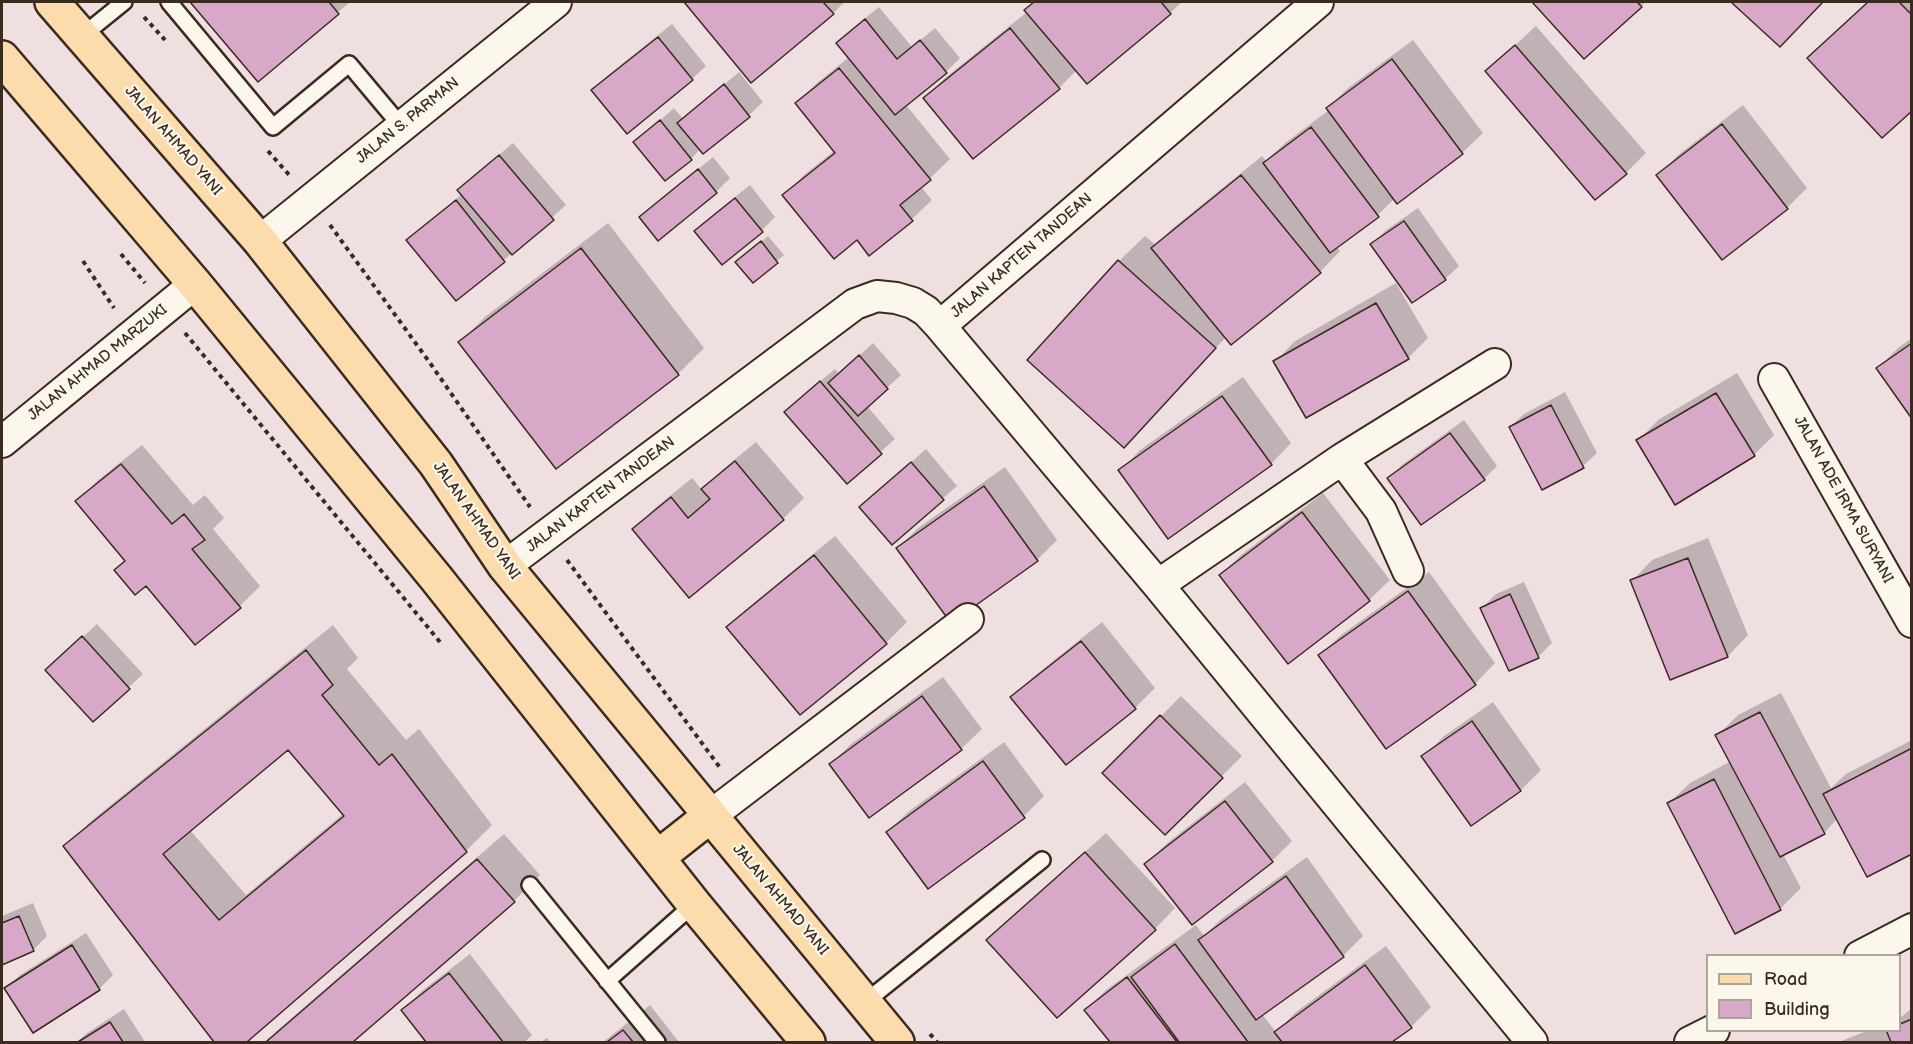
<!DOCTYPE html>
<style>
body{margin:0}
#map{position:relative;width:1913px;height:1044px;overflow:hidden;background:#f0dfe1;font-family:"Balsamiq Sans",sans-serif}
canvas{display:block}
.frame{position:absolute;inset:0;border:3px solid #3b2a1e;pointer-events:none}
.legend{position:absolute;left:1706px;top:954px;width:195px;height:78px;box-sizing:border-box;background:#fbf7ec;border:2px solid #aea59a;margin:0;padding:8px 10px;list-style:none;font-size:18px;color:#3b2a1e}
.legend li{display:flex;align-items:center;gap:12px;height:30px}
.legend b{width:30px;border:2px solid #aea59a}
</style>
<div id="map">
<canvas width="1913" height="1044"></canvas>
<div class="frame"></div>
<ul class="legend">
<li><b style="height:8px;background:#fcdcac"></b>Road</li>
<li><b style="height:16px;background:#d7a8c8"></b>Building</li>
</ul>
</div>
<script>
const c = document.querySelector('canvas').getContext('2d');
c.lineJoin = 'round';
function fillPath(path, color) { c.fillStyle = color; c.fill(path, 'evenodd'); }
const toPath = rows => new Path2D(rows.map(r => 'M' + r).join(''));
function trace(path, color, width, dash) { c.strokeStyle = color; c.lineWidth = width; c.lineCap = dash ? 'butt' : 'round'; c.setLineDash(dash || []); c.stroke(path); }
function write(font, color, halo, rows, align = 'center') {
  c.font = font + ' "Balsamiq Sans",sans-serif'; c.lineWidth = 4.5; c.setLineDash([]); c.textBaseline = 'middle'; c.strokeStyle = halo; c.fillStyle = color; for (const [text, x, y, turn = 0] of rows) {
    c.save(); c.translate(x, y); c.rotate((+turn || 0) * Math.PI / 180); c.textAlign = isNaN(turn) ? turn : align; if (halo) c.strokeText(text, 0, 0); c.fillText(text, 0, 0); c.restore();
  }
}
fillPath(toPath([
 [192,2,350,2,258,79],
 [686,2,845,2,833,13,752,81],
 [1034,2,1182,2,1170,13,1087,82,1077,70,1059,88,925,98,945,78,1027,12,1026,10],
 [1534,2,1646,2,1584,57],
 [1735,2,1822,2,1800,25,1734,3],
 [1869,2,1912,2,1912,109,1829,38],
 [879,7,912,47,935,28,960,58,946,72,906,105,950,159,921,187,932,200,911,220,857,238,784,196,804,175,835,150,797,103,817,83,849,57,838,43,852,29],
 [672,24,706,66,692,79,593,90,607,76],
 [1536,26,1646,153,1626,173,1487,71],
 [1413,40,1483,133,1462,153,1395,198,1378,215,1336,246,1340,251,1320,272,1226,337,1124,446,1119,261,1145,236,1156,245,1173,228,1262,156,1266,161,1285,143,1329,110,1328,108,1348,88],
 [739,72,763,102,749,115,703,152,700,149,691,159,636,142,674,108,683,119],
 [1743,105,1807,188,1787,208,1658,176,1678,155],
 [513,143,566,205,504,260,456,299,408,241,422,227,462,194,473,177],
 [713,157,730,178,716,192,658,239,641,217,655,204],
 [750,185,775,217,762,230,696,231,710,217],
 [1418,208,1459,266,1445,279,1372,244,1386,230],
 [608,223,704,348,678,374,557,467,460,342,486,316],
 [768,236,784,255,753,281,744,256],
 [1396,283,1428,338,1408,358,1275,362,1295,341],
 [1912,338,1912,417,1878,368,1898,348],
 [873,343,901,375,867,406,895,439,847,482,800,398,835,369,839,374],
 [1737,373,1774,435,1754,455,1638,441,1658,420],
 [1243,377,1291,443,1271,464,1168,537,1120,471,1140,450],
 [1565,392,1597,453,1583,466,1542,488,1510,427,1524,414],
 [1464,420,1497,466,1484,479,1389,478,1403,464],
 [756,442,804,498,783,519,689,596,634,529,654,509,692,478,702,490,723,469],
 [142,445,193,505,205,495,224,518,213,529,260,586,240,606,195,643,77,502,97,481],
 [926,449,957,486,892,543,861,507],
 [1005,467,1057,540,1037,560,898,548,918,528],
 [1323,493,1390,580,1369,600,1288,662,1221,575,1241,555],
 [835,536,907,622,886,643,800,713,728,627,749,607],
 [1708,538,1748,635,1728,656,1671,678,1632,581,1652,560],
 [1429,572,1495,663,1475,684,1320,655,1341,635],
 [1524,582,1552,643,1538,657,1482,608,1496,594],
 [1102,622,1155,688,1135,708,1012,697,1033,677],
 [97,624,143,674,93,720,61,657],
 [333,625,358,658,347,669,406,740,419,729,492,825,466,851,245,1042,216,1042,65,847,91,821],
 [289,748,344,813,246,895,190,830],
 [943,677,982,729,961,749,831,764,851,744],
 [1781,693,1831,788,1846,774,1912,740,1912,747,1847,780,1838,818,1824,833,1783,854,1801,888,1781,908,1736,932,1669,803,1690,783,1731,761,1717,736,1738,715],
 [1181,696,1242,756,1165,833,1104,773],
 [1493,702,1541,770,1521,790,1472,824,1423,757,1444,736],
 [1004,742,1044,796,1024,816,928,886,888,832,908,812],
 [1245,782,1292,841,1272,861,1146,864,1166,844],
 [1106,833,1175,908,1155,929,988,940,1009,920],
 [504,834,540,875,514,901,350,1042,264,1042],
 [1307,857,1363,936,1343,956,1262,1014,1276,1032,1296,1012,1386,946,1431,1007,1411,1027,1390,1042,1111,1042,1086,1010,1106,990,1196,925,1204,936,1220,920],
 [33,903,47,936,33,950,2,963,2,916],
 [86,933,113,975,99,989,6,988,20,975],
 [470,954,532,1035,525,1042,428,1042,403,1010,423,990],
 [650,1005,679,1042,603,1042],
 [1912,1008,1912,1042,1839,1042,1869,1030,1900,1030,1900,1018],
 [124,1009,145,1042,77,1042,87,1033],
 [547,1038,550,1042,541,1042]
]), '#0003');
const building = toPath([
 [190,2,329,2,339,14,258,82,190,2],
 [684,2,823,2,834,14,751,83,684,2],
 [1034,2,1161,2,1171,14,1087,84,1024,10,1034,2],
 [1532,2,1637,2,1642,7,1584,59,1532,2],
 [1733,2,1823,2,1780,47,1732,3,1733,2],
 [1868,2,1899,2,1912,15,1912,111,1882,138,1807,58,1868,2],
 [865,19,897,59,920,40,947,73,895,115,836,43,865,19],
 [1010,28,1060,89,973,159,923,98,1010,28],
 [658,37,693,80,627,134,591,90,658,37],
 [1515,45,1627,174,1595,200,1485,71,1515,45],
 [1392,59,1463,154,1397,204,1326,108,1392,59],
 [839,68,931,180,900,205,913,221,869,256,857,240,834,259,782,195,835,153,795,103,839,68],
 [724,84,750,117,703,154,677,123,724,84],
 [660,120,692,160,665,181,633,142,660,120],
 [1722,124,1788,209,1722,260,1656,175,1722,124],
 [1311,127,1379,217,1330,253,1263,163,1311,127],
 [499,155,554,220,512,255,457,190,499,155],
 [698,169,717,193,658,241,639,217,698,169],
 [1241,175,1321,273,1231,345,1151,248,1241,175],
 [735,198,763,232,722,265,694,231,735,198],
 [456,200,505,262,456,301,406,240,456,200],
 [1404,221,1446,280,1412,303,1370,244,1404,221],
 [761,241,778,263,753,283,735,262,761,241],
 [581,248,679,375,556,469,458,342,581,248],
 [1118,260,1216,348,1124,448,1027,360,1118,260],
 [1376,303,1409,359,1306,418,1273,361,1376,303],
 [1912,343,1912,419,1876,368,1912,343],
 [859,355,888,389,858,416,828,383,859,355],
 [820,381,882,454,847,484,784,412,820,381],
 [1716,393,1755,456,1675,505,1636,440,1716,393],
 [1222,396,1272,465,1168,539,1118,470,1222,396],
 [1551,405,1584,468,1542,490,1509,427,1551,405],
 [1450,433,1485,480,1421,525,1387,478,1450,433],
 [735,461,784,520,689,598,632,529,671,497,688,518,710,499,701,489,735,461],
 [911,462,944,500,892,545,859,507,911,462],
 [121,464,172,524,184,514,205,540,192,549,241,608,195,645,146,586,135,595,114,570,125,561,75,501,121,464],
 [984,486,1038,561,951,623,896,548,984,486],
 [1302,512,1370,601,1288,664,1219,575,1302,512],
 [814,555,887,644,800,715,726,627,814,555],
 [1688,558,1728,657,1670,680,1630,580,1688,558],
 [1408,591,1476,685,1386,749,1318,655,1408,591],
 [1510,594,1539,658,1509,671,1480,608,1510,594],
 [82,636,130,689,93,722,45,670,82,636],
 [1081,641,1136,709,1066,765,1010,697,1081,641],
 [306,650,333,685,322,695,379,765,392,754,467,852,247,1042,214,1042,63,846,306,650],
 [288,750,344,816,219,920,163,854,288,750],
 [922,696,962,750,869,818,829,764,922,696],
 [1760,712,1825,834,1780,857,1715,735,1760,712],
 [1160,715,1223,778,1165,835,1102,773,1160,715],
 [1472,721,1521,791,1471,826,1421,756,1472,721],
 [1912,748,1912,854,1867,877,1823,794,1912,748],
 [983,761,1025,818,928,889,886,832,983,761],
 [1714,779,1781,910,1735,934,1667,803,1714,779],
 [1225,801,1273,862,1192,925,1144,864,1225,801],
 [1085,852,1156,930,1057,1018,986,940,1085,852],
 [477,859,515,902,353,1042,266,1042,477,859],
 [1286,876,1344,957,1256,1020,1198,940,1286,876],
 [19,916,34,951,2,965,2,923,19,916],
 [1175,944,1248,1042,1179,1042,1131,977,1175,944],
 [72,945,100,990,33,1033,4,988,72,945],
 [1365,965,1412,1028,1392,1042,1282,1042,1274,1032,1365,965],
 [449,973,503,1042,426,1042,401,1010,449,973],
 [1127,977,1177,1042,1110,1042,1084,1010,1127,977],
 [1912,1019,1912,1042,1891,1042,1886,1030,1900,1030,1900,1024,1912,1019],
 [110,1022,123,1042,78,1042,110,1022],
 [623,1030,633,1042,607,1042,623,1030]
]);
fillPath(building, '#d7a8c8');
trace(building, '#3b2a1e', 1.5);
const service = toPath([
 [169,2,273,127,349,64,401,126],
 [82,36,124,2],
 [530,885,657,1042],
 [607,981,694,904],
 [864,1003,1042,860]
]);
const minor = toPath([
 [260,241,556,2],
 [940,326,1318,2],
 [1774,379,1912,622],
 [2,442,195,284],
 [1342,459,1495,364],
 [505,566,855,304,877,296,896,298,913,303,926,311,940,326,1158,585,1532,1042],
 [1158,585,1342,459,1381,511,1408,571],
 [710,816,968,619],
 [1860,956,1912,929],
 [1690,1042,1714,1030]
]);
const primary = toPath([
 [52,2,260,241,436,464,505,566,897,1042],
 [2,58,195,284,436,578,694,904,808,1042],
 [658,857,710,816]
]);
trace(service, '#3b2a1e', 20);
trace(minor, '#3b2a1e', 34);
trace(primary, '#3b2a1e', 38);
trace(toPath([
 [144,17,165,40],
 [268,151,291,177],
 [330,225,430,363,530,507],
 [121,254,145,283],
 [83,261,114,308],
 [185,333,440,642],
 [567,560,721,769],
 [930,1034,937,1042]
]), '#3b2a1e', 4, [4.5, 4.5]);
trace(service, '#fbf7ec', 15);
trace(minor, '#fbf7ec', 30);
trace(primary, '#fcdcac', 33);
write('15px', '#3b2a1e', '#fbf7ec', [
 ["JALAN S. PARMAN",408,121,-39],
 ["JALAN AHMAD YANI",173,141,49],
 ["JALAN KAPTEN TANDEAN",1022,256,-41],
 ["JALAN AHMAD MARZUKI",98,363,-39],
 ["JALAN KAPTEN TANDEAN",601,495,-37],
 ["JALAN ADE IRMA SURYANI",1843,500,61],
 ["JALAN AHMAD YANI",476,521,55],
 ["JALAN AHMAD YANI",780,900,50]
]);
</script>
